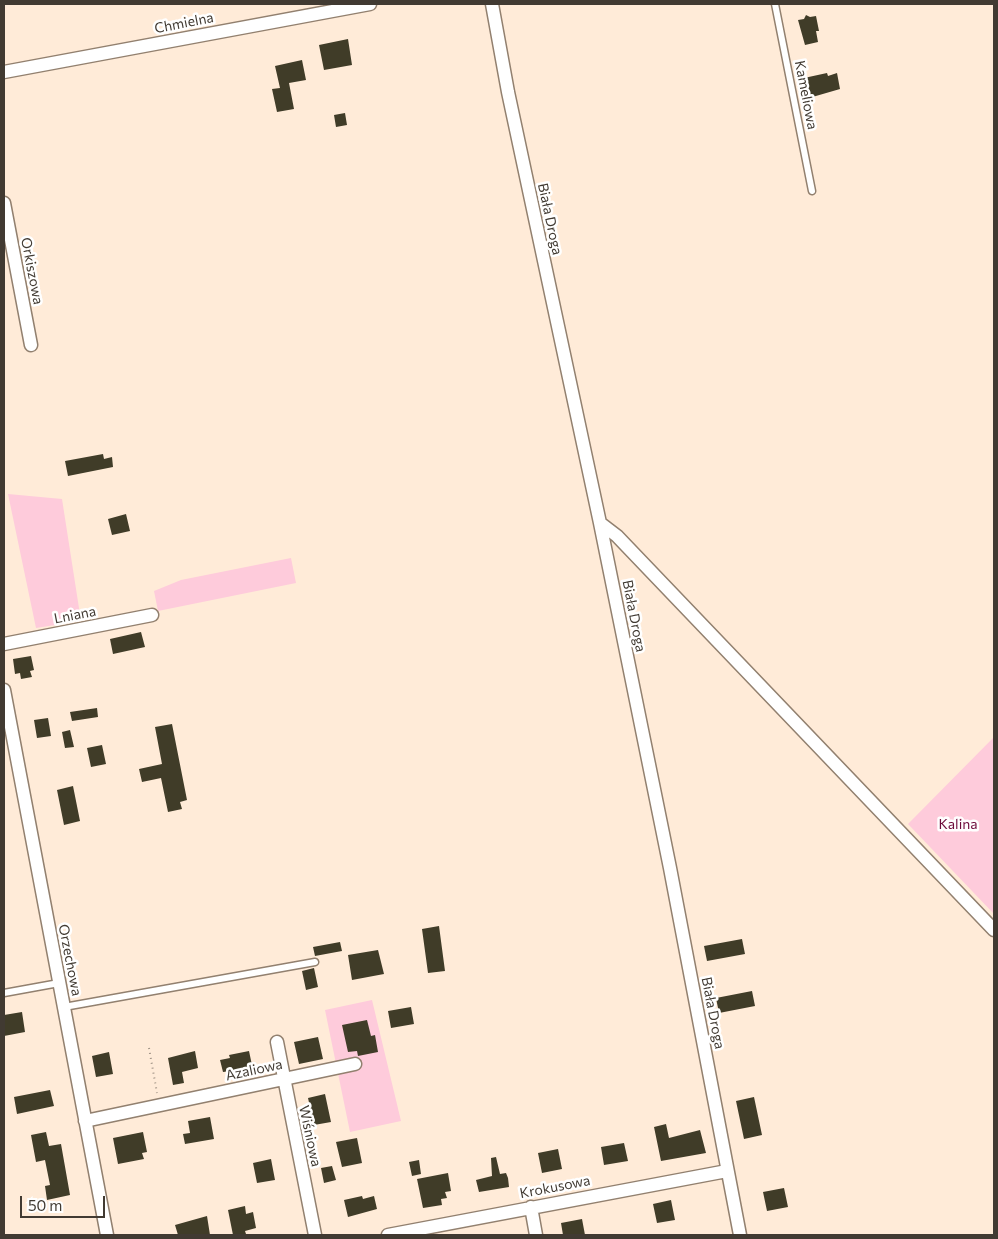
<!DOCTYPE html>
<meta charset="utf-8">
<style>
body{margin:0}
#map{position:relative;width:998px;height:1239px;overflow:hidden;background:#ffebd8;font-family:Commissioner,sans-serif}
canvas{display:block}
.frame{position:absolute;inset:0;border:5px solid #413a32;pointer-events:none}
.scale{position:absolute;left:20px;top:1196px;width:85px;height:22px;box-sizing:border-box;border:2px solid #413a32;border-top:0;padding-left:6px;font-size:15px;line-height:18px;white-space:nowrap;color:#413a32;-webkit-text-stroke:4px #fff;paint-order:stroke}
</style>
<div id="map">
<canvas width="998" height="1239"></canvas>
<div class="frame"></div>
<div class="scale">50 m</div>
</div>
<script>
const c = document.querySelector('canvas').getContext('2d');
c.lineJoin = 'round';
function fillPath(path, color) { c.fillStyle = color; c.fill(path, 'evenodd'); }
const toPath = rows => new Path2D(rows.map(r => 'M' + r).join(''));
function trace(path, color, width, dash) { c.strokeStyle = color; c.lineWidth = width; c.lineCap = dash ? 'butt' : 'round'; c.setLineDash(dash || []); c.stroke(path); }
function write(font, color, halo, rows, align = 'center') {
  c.font = font + ' Commissioner,sans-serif'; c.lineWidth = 5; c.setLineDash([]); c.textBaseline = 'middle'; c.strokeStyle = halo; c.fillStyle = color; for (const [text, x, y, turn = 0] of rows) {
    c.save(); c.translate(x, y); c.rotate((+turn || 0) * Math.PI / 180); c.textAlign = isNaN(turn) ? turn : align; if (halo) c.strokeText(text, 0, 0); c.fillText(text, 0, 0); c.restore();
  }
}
fillPath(toPath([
 [8,494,62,499,81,621,36,628],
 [291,558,296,583,158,611,154,591,181,580],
 [994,737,994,914,908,824],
 [372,1000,401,1121,350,1132,325,1010]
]), '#fecbdb');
fillPath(toPath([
 [806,15,810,17,816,16,819,31,816,31,818,42,805,45,798,20,804,19],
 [348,39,352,65,324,70,319,45],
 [302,60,306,80,289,83,294,109,277,112,272,89,280,88,275,66],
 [827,73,828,76,837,73,840,89,809,98,804,78],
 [345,113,347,125,336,127,334,115],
 [103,454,104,459,112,457,113,467,68,476,65,461],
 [126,514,130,531,112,535,108,519],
 [141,632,145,647,113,654,110,639],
 [31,656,34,670,30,671,32,677,21,679,20,673,15,674,13,659],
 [97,708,98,717,72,721,70,712],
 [48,718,51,736,37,738,34,720],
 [172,724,187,800,180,802,182,809,168,812,161,778,142,782,139,769,162,764,155,727],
 [70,730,74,747,65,748,62,732],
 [102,745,106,764,91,767,87,748],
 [73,786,80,821,64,825,57,790],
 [439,926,445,971,428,973,422,929],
 [742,939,745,954,707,961,704,946],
 [340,942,342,951,315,956,313,947],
 [378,950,384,974,352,980,348,955],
 [314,968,318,987,306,990,302,971],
 [752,991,755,1006,719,1013,716,998],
 [411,1007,414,1024,391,1028,388,1011],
 [22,1012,25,1032,4,1036,4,1015],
 [367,1020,371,1036,375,1035,378,1052,358,1056,357,1051,348,1052,342,1025],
 [318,1037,323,1059,299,1064,294,1042],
 [195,1051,198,1068,182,1072,184,1083,173,1085,168,1058],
 [249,1051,253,1070,232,1073,232,1071,223,1072,220,1060,230,1058,229,1055],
 [109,1052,113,1074,96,1077,92,1056],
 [50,1090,54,1106,17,1114,14,1097],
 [325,1094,331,1122,314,1125,308,1098],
 [754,1097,762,1135,744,1139,736,1101],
 [210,1117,214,1139,185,1144,183,1134,190,1133,188,1121],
 [666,1124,669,1138,700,1130,706,1153,661,1161,654,1127],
 [46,1132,49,1146,61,1144,70,1195,47,1200,45,1186,50,1185,45,1160,36,1162,31,1135],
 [143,1132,147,1152,142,1153,144,1159,118,1164,113,1138],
 [357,1138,362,1163,342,1167,336,1142],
 [624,1143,628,1161,604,1165,601,1147],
 [558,1149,562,1169,542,1173,538,1153],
 [496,1157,500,1174,506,1173,508,1178,509,1187,479,1192,476,1180,492,1176,491,1158],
 [271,1159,275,1180,257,1183,253,1163],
 [419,1160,421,1174,412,1176,409,1162],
 [332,1166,336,1180,324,1183,321,1168],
 [448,1173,451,1191,445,1192,447,1198,441,1199,442,1205,423,1208,417,1179],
 [784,1188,788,1207,767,1211,763,1192],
 [362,1196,363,1199,374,1196,377,1209,348,1217,344,1200],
 [671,1200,675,1220,657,1223,653,1204],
 [245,1206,246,1214,253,1212,256,1228,245,1231,246,1234,233,1235,228,1210],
 [207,1216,210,1235,178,1235,175,1225],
 [582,1219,585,1235,563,1235,561,1223]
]), '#403c28');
const lane = toPath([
 [775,4,812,191],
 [4,993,59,983],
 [64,1007,315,962]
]);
const street = toPath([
 [492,4,508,92,600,523,670,868,740,1235],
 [4,72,370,4],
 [4,203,31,345],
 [600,523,617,536,994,930],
 [4,644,152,615],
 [4,690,107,1235],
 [277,1042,315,1235],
 [85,1121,355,1064],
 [531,1207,536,1235],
 [388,1235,727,1171]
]);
trace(lane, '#92806f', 9);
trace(street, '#92806f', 15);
trace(toPath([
 [149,1048,157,1093]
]), '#9d9083', 2, [1, 4]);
trace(lane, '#fff', 6);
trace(street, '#fff', 12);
write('14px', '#413a32', '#fff', [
 ["Chmielna",184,23,-11],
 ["Kameliowa",806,95,79],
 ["Biała Droga",550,219,78],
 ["Orkiszowa",32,271,79],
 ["Lniana",75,615,-11],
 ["Biała Droga",634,616,79],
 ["Orzechowa",70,960,79],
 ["Biała Droga",713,1013,79],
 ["Azaliowa",254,1070,-12],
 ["Wiśniowa",310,1136,78],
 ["Krokusowa",555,1187,-11]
]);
write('14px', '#6d0b3b', '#fff', [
 ["Kalina",958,824]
]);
</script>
